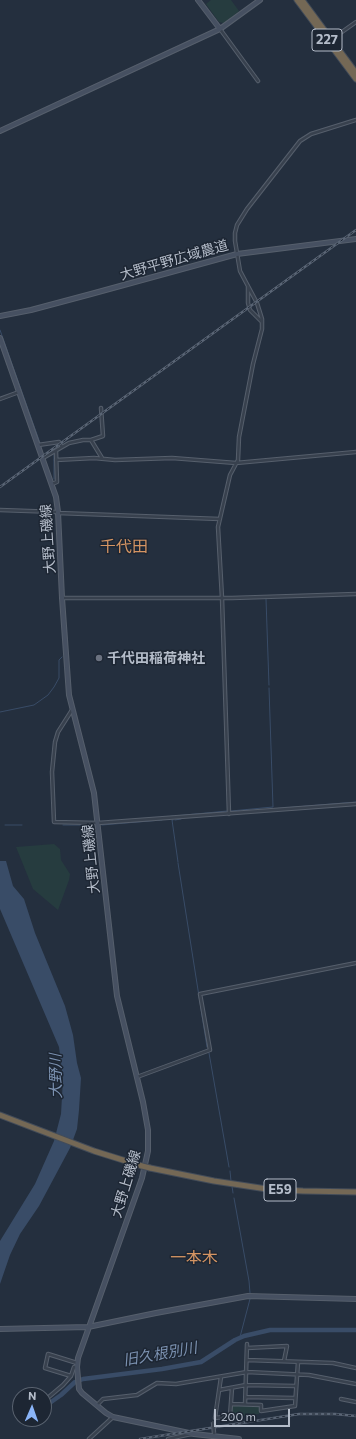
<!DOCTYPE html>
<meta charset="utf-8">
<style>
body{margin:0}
#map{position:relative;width:356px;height:1439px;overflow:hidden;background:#242f3e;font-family:Commissioner,sans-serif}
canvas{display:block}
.north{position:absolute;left:12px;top:1387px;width:40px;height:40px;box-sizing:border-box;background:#1d2633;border:1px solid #59626f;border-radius:50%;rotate:2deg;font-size:11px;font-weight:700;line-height:16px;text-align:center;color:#b4bcc9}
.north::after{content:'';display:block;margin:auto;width:14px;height:18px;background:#8ab4f8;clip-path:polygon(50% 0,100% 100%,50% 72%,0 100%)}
.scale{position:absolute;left:214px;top:1409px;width:76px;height:18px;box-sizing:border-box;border:2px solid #b4bcc9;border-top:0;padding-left:5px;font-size:12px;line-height:14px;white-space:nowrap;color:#b4bcc9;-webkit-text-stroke:3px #1d2633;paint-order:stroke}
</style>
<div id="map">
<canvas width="356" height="1439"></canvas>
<div class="north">N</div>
<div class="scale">200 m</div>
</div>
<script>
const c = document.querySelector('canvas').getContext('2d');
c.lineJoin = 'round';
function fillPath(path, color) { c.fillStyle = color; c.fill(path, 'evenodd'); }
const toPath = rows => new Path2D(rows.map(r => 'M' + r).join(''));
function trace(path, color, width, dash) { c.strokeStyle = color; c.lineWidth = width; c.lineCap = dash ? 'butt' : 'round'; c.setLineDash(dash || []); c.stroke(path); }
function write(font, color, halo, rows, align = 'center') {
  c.font = font + ' Commissioner,"Noto Sans JP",sans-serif'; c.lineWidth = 3; c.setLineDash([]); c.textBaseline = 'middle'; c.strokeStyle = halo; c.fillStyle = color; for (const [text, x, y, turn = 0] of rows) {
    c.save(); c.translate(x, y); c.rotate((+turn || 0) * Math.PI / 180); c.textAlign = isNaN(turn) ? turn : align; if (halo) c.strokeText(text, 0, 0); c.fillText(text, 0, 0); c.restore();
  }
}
fillPath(toPath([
 [211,0,231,0,239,11,224,23,219,22,206,4],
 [54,844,60,849,61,860,70,874,69,880,58,910,33,889,16,847],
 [235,1405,258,1406,260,1408,259,1414,232,1417,232,1407]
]), '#263c3f');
fillPath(toPath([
 [0,861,6,861,13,886,24,899,35,933,65,1006,73,1035,77,1063,81,1078,79,1110,77,1129,70,1148,39,1206,20,1234,10,1255,0,1284,0,1241,35,1184,54,1141,61,1114,63,1079,59,1047,0,909]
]), '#394c67');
trace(toPath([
 [0,330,40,443],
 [54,455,54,479],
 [266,599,269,685],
 [0,712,34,705,48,695,54,687,59,678,59,660,62,657],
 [231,811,273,807,269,688],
 [235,812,356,802],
 [183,816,226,812],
 [164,817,227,811],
 [173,820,172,820,178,862],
 [175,820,181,819],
 [5,825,22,825],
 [63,825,92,825],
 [102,825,162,820],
 [178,863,207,1047],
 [209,1053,229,1167],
 [230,1171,231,1181],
 [232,1186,233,1193],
 [234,1198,249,1281,250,1293],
 [240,1337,250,1299]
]), '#394c67', 1);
trace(toPath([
 [44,1407,61,1395,75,1382,83,1379,162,1369,201,1362,235,1340,244,1336,270,1330,356,1330]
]), '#394c67', 4.5);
const street = toPath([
 [220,29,258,81],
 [332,39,356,22],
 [248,286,248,303,250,310,262,322],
 [0,399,19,392],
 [91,440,103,436,101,408],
 [38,445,59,442,62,447],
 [43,458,69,443,83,440,91,440,102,458],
 [56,460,94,458,115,460,172,458,236,463,356,452],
 [52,484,57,482,56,451],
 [0,510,57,512],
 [58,513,220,519],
 [62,598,232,598,356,594],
 [72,710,58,732,55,742,52,772,54,822,98,823,356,804],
 [229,814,222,598,218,527,230,475,238,460,239,437,253,364,262,329,262,319,257,303,240,271,235,241,235,233,237,225,247,209,300,141,311,134,356,120],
 [137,1077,210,1050,200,994,356,963],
 [247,1348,287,1346,284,1361],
 [247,1360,333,1363,356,1368],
 [71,1376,45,1368,48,1354,77,1363],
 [221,1377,215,1418,230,1416,232,1388],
 [219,1390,246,1385,296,1386],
 [246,1397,295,1398],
 [341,1399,356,1402],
 [44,1401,63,1385,71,1376,74,1367,77,1367],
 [19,1402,20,1403],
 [231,1404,261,1405,261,1411,295,1406,298,1362],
 [245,1404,247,1344],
 [97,1405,103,1399,137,1395,157,1383,176,1384,247,1372,309,1375,356,1384],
 [89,1439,113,1417],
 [168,1439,191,1434]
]);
const secondary = toPath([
 [198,0,220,29],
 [0,131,220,29,260,0],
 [0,316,31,310,91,294,237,254,356,239],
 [0,338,56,497,58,512,62,598,69,695,94,793,117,996,143,1102,148,1130,148,1151,142,1178,78,1358,77,1367,79,1389,82,1393,106,1413,113,1417,194,1434,239,1439],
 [0,1329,88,1327,156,1313,248,1296,356,1299]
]);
const highway = toPath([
 [297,0,356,79],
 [302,0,356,73],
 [0,1115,94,1151,142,1166],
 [150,1168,214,1181,267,1189,303,1191,356,1192]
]);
trace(street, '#565f6c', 4.5);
trace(secondary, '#565f6c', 6);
trace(highway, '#434c59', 7);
trace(street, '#38414e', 2.5);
trace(secondary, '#465061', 4);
trace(highway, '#746855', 5);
const rail = toPath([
 [0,487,356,230],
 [140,1439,299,1414,335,1414,356,1416]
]);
trace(rail, '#5a6575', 2.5);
trace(rail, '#1d2633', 1, [3]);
const streetBridge = toPath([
 [213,1422,214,1433]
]);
const highwayBridge = toPath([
 [142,1166,150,1168]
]);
trace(streetBridge, '#565f6c', 4.5, []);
trace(highwayBridge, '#434c59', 7, []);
trace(streetBridge, '#38414e', 2.5);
trace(highwayBridge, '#746855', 5);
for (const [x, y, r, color] of [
 [99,658,4,"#6b7280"]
]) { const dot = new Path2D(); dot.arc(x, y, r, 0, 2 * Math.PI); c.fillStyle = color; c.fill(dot); trace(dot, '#1d2633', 1.5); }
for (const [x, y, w] of [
 [327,40,30],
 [280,1190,32]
]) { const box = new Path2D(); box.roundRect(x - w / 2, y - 11, w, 22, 3); c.fillStyle = '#1d2633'; c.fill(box); trace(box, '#b4bcc9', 1); }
write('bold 13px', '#b4bcc9', null, [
 ["227",327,40],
 ["E59",280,1190]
]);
write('14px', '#b4bcc9', '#1d2633', [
 ["大野平野広域農道",174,260,-16],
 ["大野上磯線",48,539,-94],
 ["大野上磯線",91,859,-96],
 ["大野上磯線",126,1184,-73]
]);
write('bold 14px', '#b4bcc9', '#1d2633', [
 ["千代田稲荷神社",107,658]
], 'left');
write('italic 15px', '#7c92b1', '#1d2633', [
 ["大野川",56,1076,-91],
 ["旧久根別川",160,1354,-10]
]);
write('16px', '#d59563', '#1d2633', [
 ["千代田",124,547],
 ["一本木",194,1258]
]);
</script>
